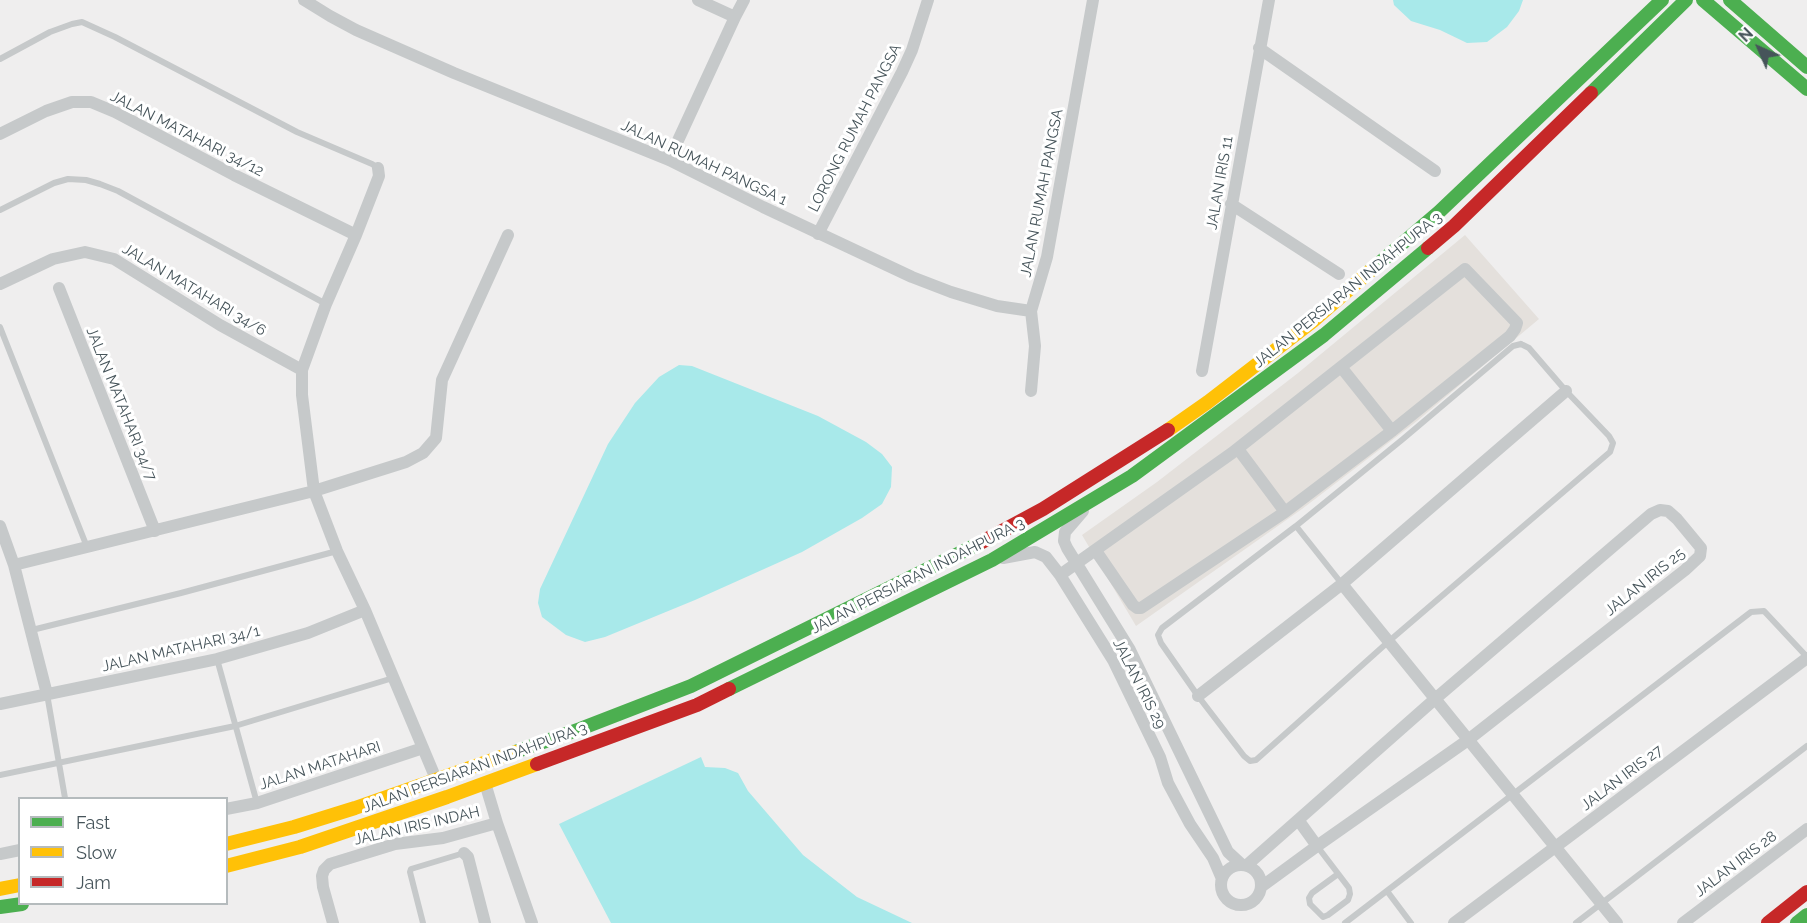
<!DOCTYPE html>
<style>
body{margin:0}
#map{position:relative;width:1807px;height:923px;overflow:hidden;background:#efeeee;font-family:Raleway,sans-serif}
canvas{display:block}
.legend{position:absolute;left:18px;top:797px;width:210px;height:108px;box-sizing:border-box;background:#fff;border:2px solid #b5bbbd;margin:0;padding:8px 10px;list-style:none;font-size:18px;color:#46545a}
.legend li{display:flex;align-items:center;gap:12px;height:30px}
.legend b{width:30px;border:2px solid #b5bbbd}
.north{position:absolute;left:1729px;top:18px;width:60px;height:60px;-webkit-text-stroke:4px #fff;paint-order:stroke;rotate:315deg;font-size:16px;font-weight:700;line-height:24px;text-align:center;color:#46545a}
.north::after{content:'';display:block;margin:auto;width:21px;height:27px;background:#46545a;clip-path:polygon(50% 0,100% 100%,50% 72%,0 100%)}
</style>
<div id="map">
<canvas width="1807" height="923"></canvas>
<ul class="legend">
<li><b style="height:8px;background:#4caf50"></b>Fast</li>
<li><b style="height:8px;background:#ffc107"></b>Slow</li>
<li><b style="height:8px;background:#c62828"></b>Jam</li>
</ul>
<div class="north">N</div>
</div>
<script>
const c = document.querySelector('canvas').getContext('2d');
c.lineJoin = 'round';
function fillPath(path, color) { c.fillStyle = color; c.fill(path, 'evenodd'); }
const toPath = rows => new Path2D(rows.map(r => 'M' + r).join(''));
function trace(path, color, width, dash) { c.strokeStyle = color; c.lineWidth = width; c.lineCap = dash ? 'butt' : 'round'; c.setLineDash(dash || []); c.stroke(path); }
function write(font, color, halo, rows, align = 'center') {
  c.font = font + ' Raleway,sans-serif'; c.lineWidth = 6; c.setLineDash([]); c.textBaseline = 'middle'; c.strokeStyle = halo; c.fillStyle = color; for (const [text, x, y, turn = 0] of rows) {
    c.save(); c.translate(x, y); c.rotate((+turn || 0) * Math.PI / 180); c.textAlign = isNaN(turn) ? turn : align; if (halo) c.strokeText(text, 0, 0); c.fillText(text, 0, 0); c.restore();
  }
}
fillPath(toPath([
 [1465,235,1539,319,1417,421,1302,509,1136,626,1082,535,1157,482,1298,373]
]), '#e4e0dc');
fillPath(toPath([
 [1393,0,1523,0,1519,11,1507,27,1487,42,1467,43,1440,30,1411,21,1394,5],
 [679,365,692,366,818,416,866,442,882,454,892,467,891,487,882,504,862,518,802,552,695,600,605,637,585,642,566,635,542,617,538,603,540,589,608,444,635,403,659,377],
 [701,757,705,767,725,768,738,773,748,791,803,855,857,897,912,923,611,923,559,824]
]), '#a8e9ea');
trace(toPath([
 [0,59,50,32,72,24,82,22,115,37,297,132,372,164,378,168],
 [0,210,54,183,68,179,86,180,100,184,118,191,326,304],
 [0,327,87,547],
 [1521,344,1529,348,1566,391,1609,436,1613,443,1610,452,1388,642,1256,760,1250,761,1244,756,1198,696,1161,643,1158,635,1162,628,1296,526,1403,439,1513,346,1521,344],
 [1296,526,1342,584],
 [32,630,181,593,337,551],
 [217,659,257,803],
 [47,694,65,798],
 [0,775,235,726,393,678],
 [1317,846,1349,888,1350,894,1348,900,1328,915,1323,917,1310,904,1309,898,1312,893,1338,874],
 [1387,891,1411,923],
 [423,923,410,872,411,869,464,853],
 [1345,923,1751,612,1764,611,1807,657],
 [1576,923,1807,746]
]), '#c6c9ca', 6);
trace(toPath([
 [304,0,330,16,356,30,454,73,669,160,763,207,912,277,951,292,997,306,1031,311],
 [735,17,744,0],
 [1259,48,1435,171],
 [0,134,46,111,72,102,91,102,115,112,234,175,356,235],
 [669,160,735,17,698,0],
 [1231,204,1339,274],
 [818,234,902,72,912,50,928,0],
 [0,284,53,259,85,252,114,259,220,325,302,370],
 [59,288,155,531],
 [1341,367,1392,431],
 [1202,371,1269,0],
 [1031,391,1035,346,1031,311,1047,257,1093,0],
 [1238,449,1285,512],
 [1083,511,1065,532,1064,541,1067,548,1130,650,1228,852,1241,864],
 [0,526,14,565,47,694],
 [1003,558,1035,552,1046,557,1060,575,1113,660,1160,757,1168,783,1190,824,1213,858,1222,879],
 [14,565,314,491,302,395,302,370,326,304,356,235,379,176,378,168],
 [1060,575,1232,453,1465,269,1517,323,1515,329,1510,336,1388,434,1285,512,1141,608,1137,608,1133,605,1096,551],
 [1342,584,1617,923],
 [1198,696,1342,584,1566,391],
 [0,704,217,659,308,633,365,610],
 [436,779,365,610,337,551,314,491,406,462,423,453,436,438,442,380,508,235],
 [226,809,257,803,423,748],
 [1299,821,1317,846],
 [497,823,532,923],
 [464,853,468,857,485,923],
 [0,854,20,850],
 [1247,865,1435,699,1651,514,1660,510,1668,511,1677,519,1701,548,1700,556,1685,570,1468,740,1317,846,1261,887],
 '1221 885a20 20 0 1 1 40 0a20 20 0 1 1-40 0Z',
 [333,923,323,887,322,876,324,870,330,864,395,844,443,838,497,823,485,783],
 [1454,923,1807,658],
 [1683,923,1807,829]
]), '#c6c9ca', 12);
trace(toPath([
 [1703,0,1807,89],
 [1730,0,1807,67],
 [1591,93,1686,0],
 [1370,271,1439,212,1662,0],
 [729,689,992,560,1132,476,1324,335,1428,248],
 [515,752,580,729,691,686,980,543],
 [0,907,22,904],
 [1797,923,1807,915]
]), '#4caf50', 14);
trace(toPath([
 [1168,430,1208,402,1313,321,1370,271],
 [226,844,294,827,355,808,515,752],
 [226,866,300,847,447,797,537,764],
 [0,889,20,885]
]), '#ffc107', 14);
trace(toPath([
 [1428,248,1454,226,1591,93],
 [980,543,1043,509,1168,430],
 [537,764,697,705,729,689],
 [1768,923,1807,892]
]), '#c62828', 14);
write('15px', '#46545a', '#fff', [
 ["LORONG RUMAH PANGSA",855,128,-63],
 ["JALAN MATAHARI 34/12",187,134,27],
 ["JALAN RUMAH PANGSA 1",704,163,25],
 ["JALAN IRIS 11",1220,183,-80],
 ["JALAN RUMAH PANGSA",1042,193,-79],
 ["JALAN MATAHARI 34/6",194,290,31],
 ["JALAN PERSIARAN INDAHPURA 3",1348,290,-39],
 ["JALAN MATAHARI 34/7",121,404,68],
 ["JALAN PERSIARAN INDAHPURA 3",918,576,-27],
 ["JALAN IRIS 25",1645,582,-39],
 ["JALAN MATAHARI 34/1",181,649,-13],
 ["JALAN IRIS 29",1139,684,63],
 ["JALAN MATAHARI",320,766,-18],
 ["JALAN PERSIARAN INDAHPURA 3",475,768,-20],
 ["JALAN IRIS 27",1622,778,-37],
 ["JALAN IRIS INDAH",417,826,-13],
 ["JALAN IRIS 28",1736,864,-37]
]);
</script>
